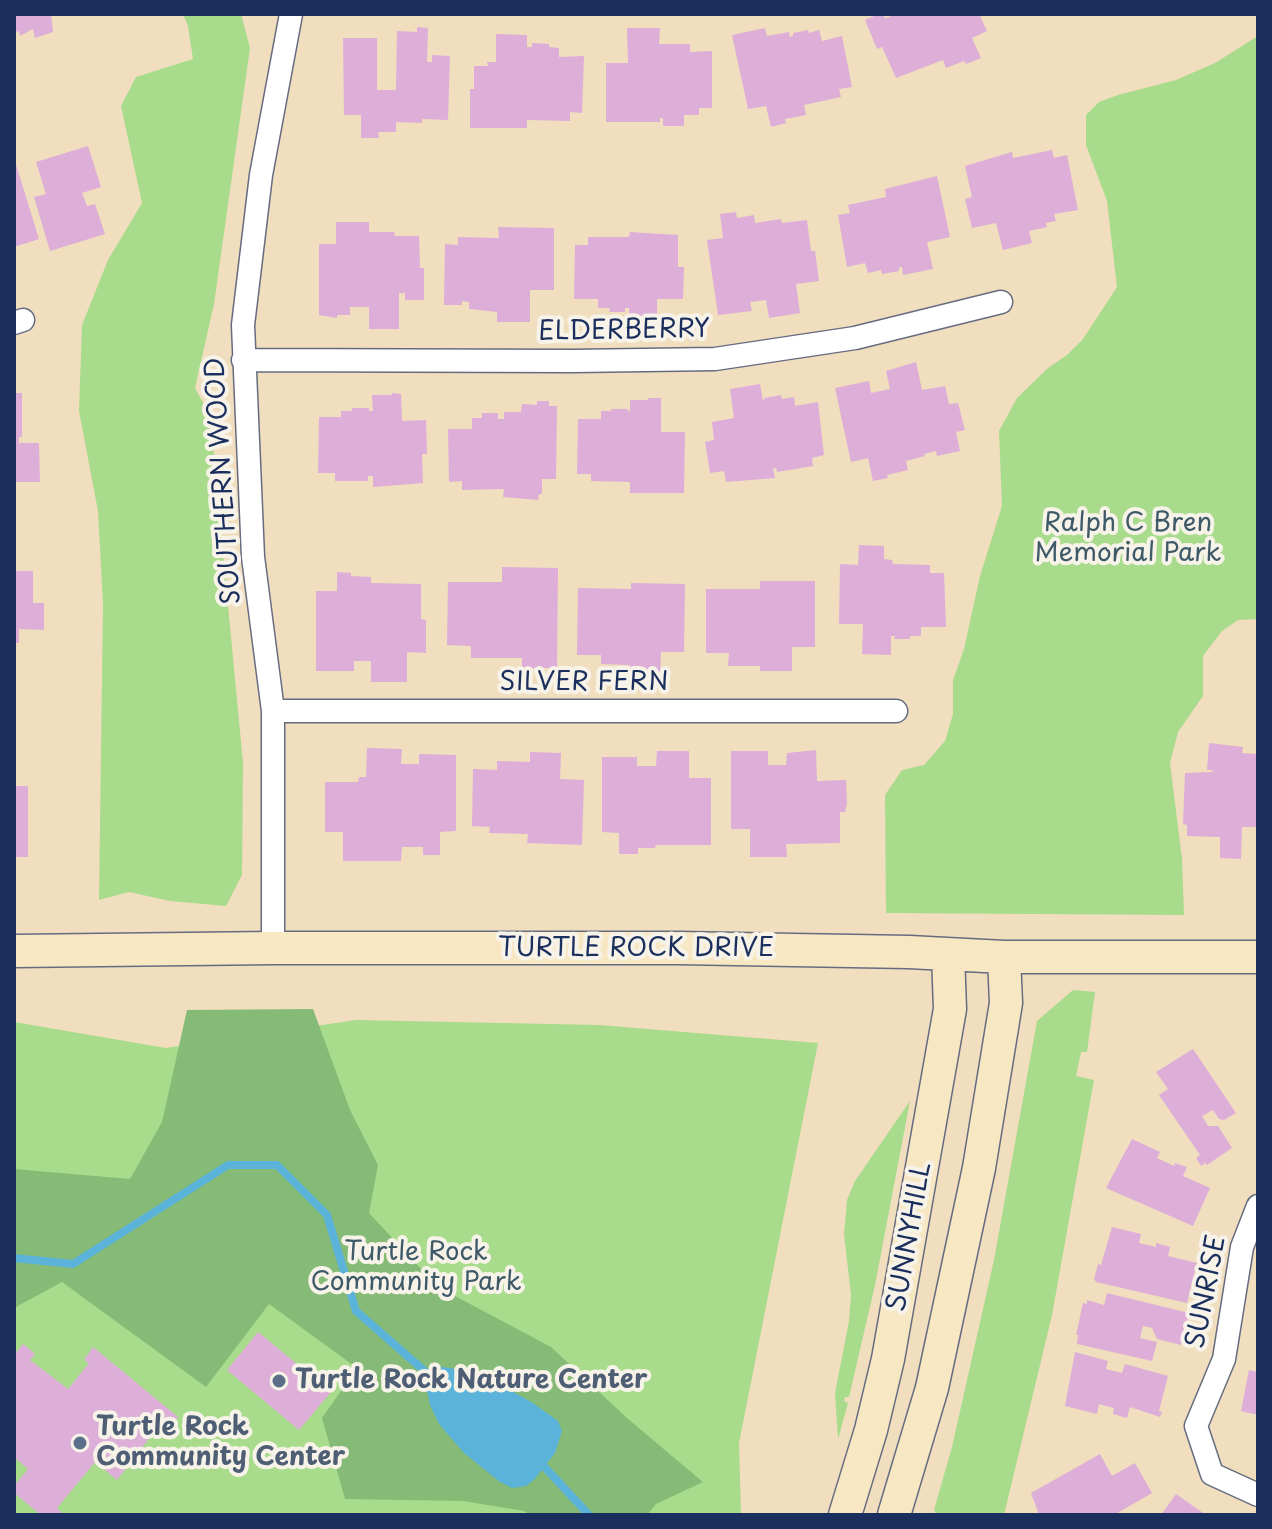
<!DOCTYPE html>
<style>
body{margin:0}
#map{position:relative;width:1272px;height:1529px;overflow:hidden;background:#f0debe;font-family:"Playpen Sans",sans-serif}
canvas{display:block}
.frame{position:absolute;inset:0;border:16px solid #1b2f5e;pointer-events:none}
</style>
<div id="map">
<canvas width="1272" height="1529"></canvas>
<div class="frame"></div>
</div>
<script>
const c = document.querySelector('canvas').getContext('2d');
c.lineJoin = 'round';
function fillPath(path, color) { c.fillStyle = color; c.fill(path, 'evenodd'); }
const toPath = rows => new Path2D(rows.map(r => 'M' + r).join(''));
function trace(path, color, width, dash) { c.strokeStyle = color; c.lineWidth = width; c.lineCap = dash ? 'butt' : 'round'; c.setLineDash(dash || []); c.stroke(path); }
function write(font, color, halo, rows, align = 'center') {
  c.font = font + ' "Playpen Sans",sans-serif'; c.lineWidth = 8; c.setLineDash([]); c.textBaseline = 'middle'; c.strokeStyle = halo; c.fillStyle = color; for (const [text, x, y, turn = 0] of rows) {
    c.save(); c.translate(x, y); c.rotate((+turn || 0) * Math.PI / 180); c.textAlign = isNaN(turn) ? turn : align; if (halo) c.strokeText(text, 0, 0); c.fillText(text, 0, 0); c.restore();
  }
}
fillPath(toPath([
 [183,14,241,14,250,48,214,304,195,388,210,415,243,763,242,875,226,906,170,901,129,892,99,900,103,605,98,511,79,411,82,325,108,260,142,203,121,106,136,77,193,59,188,26],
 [1258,36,1258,452,1256,462,1258,463,1258,619,1238,620,1222,631,1203,656,1203,696,1178,732,1170,763,1182,859,1184,915,886,913,885,795,902,770,924,765,945,741,953,714,953,680,964,649,980,576,1002,506,999,431,1017,398,1048,368,1067,355,1083,339,1117,287,1107,201,1086,145,1086,115,1099,102,1118,95,1176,80,1215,63],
 [1073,990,1095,992,1087,1052,1081,1052,1076,1076,1094,1080,1052,1315,1004,1515,937,1515,934,1510,952,1447,994,1260,1037,1021],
 [356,1020,599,1025,818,1043,739,1443,741,1515,14,1515,14,1022,166,1048],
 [910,1101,875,1285,849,1397,845,1397,844,1401,848,1403,838,1439,835,1393,849,1321,851,1295,844,1234,847,1200,855,1181]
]), '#a8db8b');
fillPath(toPath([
 [313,1009,350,1110,378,1165,369,1213,438,1287,551,1347,628,1419,703,1482,656,1504,647,1515,531,1515,524,1511,463,1501,345,1499,322,1418,357,1368,269,1304,206,1387,62,1282,14,1308,14,1169,130,1179,162,1122,187,1010]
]), '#86bb77');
fillPath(toPath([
 [443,1367,479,1373,533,1403,558,1421,562,1431,555,1453,534,1480,526,1486,512,1488,500,1482,464,1453,439,1424,430,1405,423,1370]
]), '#5cb3d9');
trace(toPath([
 [14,1258,73,1264,228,1165,277,1165,327,1215,356,1311,428,1374],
 [540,1462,589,1515]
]), '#5cb3d9', 8);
fillPath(toPath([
 [14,14,51,14,53,32,35,38,33,29,20,36,19,31,14,33],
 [879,14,883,14,885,18,890,17,889,14,979,14,987,31,972,38,981,58,966,64,964,61,946,68,943,60,896,78,882,47,877,49,865,20],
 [417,27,428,28,427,62,432,62,432,55,450,56,448,120,422,119,422,123,396,122,396,132,378,132,379,138,361,138,361,115,344,115,343,38,377,38,377,90,396,90,397,31,417,32],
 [627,28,660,28,659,44,690,44,690,52,712,51,712,108,699,108,699,115,684,115,684,126,663,126,663,118,660,118,660,122,606,122,606,63,628,63],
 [765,28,767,36,789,32,790,37,793,36,793,33,808,30,809,33,819,30,822,41,842,36,852,87,839,89,841,97,804,105,806,115,785,119,786,123,771,127,766,106,748,109,732,35],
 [496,34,527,35,527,47,532,47,532,43,549,44,549,47,559,48,559,57,584,56,582,113,570,112,570,121,527,120,527,128,470,128,470,89,474,89,474,66,488,66,487,62,496,62],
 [88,146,101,187,82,193,87,206,95,204,105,234,50,251,34,197,46,194,36,162],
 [1052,150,1054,158,1067,155,1078,210,1054,214,1056,221,1046,223,1047,227,1029,231,1032,243,1003,250,996,223,972,228,965,199,972,197,965,166,1012,152,1013,158],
 [14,158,39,239,14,247],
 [937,176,950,237,927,242,933,269,903,275,902,267,899,267,899,271,882,274,881,270,868,273,865,263,847,267,838,215,850,213,848,205,886,197,885,189],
 [736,212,737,218,754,215,755,223,781,219,782,223,807,220,811,251,815,251,819,281,796,284,800,313,769,318,766,300,750,302,752,311,718,315,707,240,723,238,720,214],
 [336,222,369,222,369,232,394,232,395,236,419,236,420,268,424,268,424,300,405,300,405,293,399,293,399,329,369,329,369,307,350,307,350,315,337,315,337,318,319,315,319,244,336,244],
 [498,227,554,228,554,290,530,290,530,322,497,322,497,312,469,309,469,302,462,301,462,305,444,305,445,244,458,245,458,237,499,238],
 [630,232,678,235,678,267,684,267,683,299,657,299,657,326,629,326,629,308,625,308,625,312,609,312,610,308,598,308,598,299,574,299,575,245,588,245,588,237,629,237],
 [916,362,922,390,945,386,949,404,958,403,965,430,956,432,960,451,937,456,936,451,924,454,925,456,906,461,908,470,887,475,888,478,873,481,868,458,851,462,835,388,869,381,871,393,890,389,886,371],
 [760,384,763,401,765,398,781,395,782,399,794,397,795,406,818,402,824,455,812,458,813,466,777,472,776,468,773,469,775,478,726,482,724,471,710,473,705,442,714,440,712,422,734,418,730,389],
 [14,393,22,393,22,437,19,437,19,443,39,443,40,482,14,482],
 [392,393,401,394,402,421,426,420,427,454,422,454,423,483,373,487,373,476,368,476,368,481,335,481,335,473,318,473,319,417,341,417,341,411,352,411,352,408,369,408,369,411,373,411,372,395,392,395],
 [648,398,661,398,661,432,685,432,684,493,630,493,630,482,591,481,591,474,577,474,578,419,601,419,601,411,611,411,611,409,627,409,630,412,630,400,648,400],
 [537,401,549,401,549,406,557,406,556,479,542,479,542,494,539,494,538,500,503,497,504,489,462,490,462,481,449,482,448,429,472,429,472,418,482,418,482,413,498,413,498,419,504,419,504,412,521,412,522,404,537,405],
 [859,545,884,546,884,559,892,560,893,564,930,565,930,573,944,573,946,627,921,627,921,636,910,636,910,639,894,639,895,636,891,636,891,655,862,654,863,624,839,624,840,564,858,565],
 [502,567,558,568,557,668,522,668,522,658,471,658,471,646,447,645,448,582,502,582],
 [14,571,33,571,33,603,44,603,44,630,19,629,19,643,14,643],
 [337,572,351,573,351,576,371,577,371,583,421,584,421,619,426,620,426,653,407,652,407,682,371,682,371,661,354,661,354,671,316,671,316,591,337,591],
 [760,581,815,581,815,647,792,647,792,671,760,671,760,666,728,666,729,653,706,653,706,589,760,589],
 [631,583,685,584,684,652,661,652,660,680,630,679,630,665,601,664,601,655,577,655,578,588,631,589],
 [1209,743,1243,747,1242,753,1258,754,1258,827,1242,827,1241,859,1220,858,1220,837,1187,836,1187,825,1183,824,1185,773,1212,772,1213,770,1207,770],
 [367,748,402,749,401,764,419,764,419,754,456,755,456,831,440,832,440,855,423,855,423,847,402,847,401,861,343,861,343,832,325,832,325,782,358,782,359,777,366,777],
 [816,750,817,781,846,780,847,804,845,812,840,812,840,843,786,844,787,857,750,857,750,829,731,829,731,751,768,751,768,765,786,765,787,753],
 [657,751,689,751,689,778,711,778,711,845,656,845,655,848,638,848,638,854,619,854,619,833,602,832,602,757,637,757,637,766,656,766],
 [530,752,561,753,560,779,584,780,582,845,527,843,528,834,489,833,490,827,472,826,473,769,497,770,497,761,530,762],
 [14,786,28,786,28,857,14,857],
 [1193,1049,1236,1113,1224,1120,1219,1119,1213,1110,1202,1116,1208,1126,1218,1126,1232,1148,1207,1165,1205,1163,1201,1166,1196,1158,1200,1155,1159,1095,1168,1089,1156,1072],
 [1132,1139,1160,1152,1157,1158,1174,1166,1175,1163,1187,1167,1183,1176,1210,1188,1193,1226,1106,1188],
 [1112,1227,1141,1234,1139,1243,1156,1247,1156,1243,1170,1247,1168,1256,1197,1263,1187,1303,1096,1282,1094,1279,1098,1264,1101,1265],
 [1107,1293,1189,1313,1181,1345,1157,1339,1152,1328,1143,1326,1140,1338,1157,1342,1152,1361,1077,1344,1078,1335,1076,1335,1083,1303,1087,1304,1087,1300,1104,1305],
 [258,1332,331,1392,299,1430,227,1370],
 [23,1344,35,1354,30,1360,68,1389,89,1363,84,1360,93,1347,178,1417,169,1428,161,1423,117,1480,95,1462,57,1508,62,1513,61,1515,41,1515,14,1493,14,1486,28,1469,14,1457,14,1355],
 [1075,1352,1108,1361,1106,1369,1122,1373,1125,1364,1168,1376,1159,1411,1162,1412,1160,1417,1130,1407,1127,1418,1113,1414,1114,1408,1099,1404,1097,1414,1065,1406],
 [1249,1370,1258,1372,1258,1415,1241,1411],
 [1100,1454,1112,1476,1135,1463,1152,1493,1114,1515,1039,1515,1031,1493],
 [1176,1494,1206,1515,1161,1515]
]), '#ddaed8');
const street = toPath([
 [14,323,23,320],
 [243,360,573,361,715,359,855,338,1001,302],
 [273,711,896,711],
 [273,948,273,711,253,557,243,325,261,175,291,14],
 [1258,1206,1242,1247,1224,1359,1196,1426,1212,1474,1258,1495]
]);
const secondary = toPath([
 [14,951,273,948,678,948,909,952,1004,957,1258,957],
 [845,1515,871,1430,888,1359,950,1009,948,954],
 [894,1515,932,1388,979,1168,1006,1003,1004,957]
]);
trace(street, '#666c80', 25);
trace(secondary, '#666c80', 35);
trace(street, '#fff', 22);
trace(secondary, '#f8e7c3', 32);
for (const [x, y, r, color] of [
 [279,1381,8,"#5c6f8a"],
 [80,1443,8,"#5c6f8a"]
]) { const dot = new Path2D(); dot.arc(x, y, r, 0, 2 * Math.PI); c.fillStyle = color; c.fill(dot); trace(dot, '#f7f3e8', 3); }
write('26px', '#1b2f5e', '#f7f3e8', [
 ["ELDERBERRY",624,331,-1],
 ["SOUTHERN WOOD",224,481,-94],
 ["SILVER FERN",584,683],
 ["TURTLE ROCK DRIVE",636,949],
 ["SUNNYHILL",910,1237,-80],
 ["SUNRISE",1207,1292,-79]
]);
write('26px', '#3e5a69', '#f7f3e8', [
 ["Ralph C Bren",1128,524],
 ["Memorial Park",1128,554],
 ["Turtle Rock",416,1253],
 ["Community Park",416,1283]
]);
write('bold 26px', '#4e5e75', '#f7f3e8', [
 ["Turtle Rock Nature Center",295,1381],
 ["Turtle Rock",96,1428],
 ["Community Center",96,1458]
], 'left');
</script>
